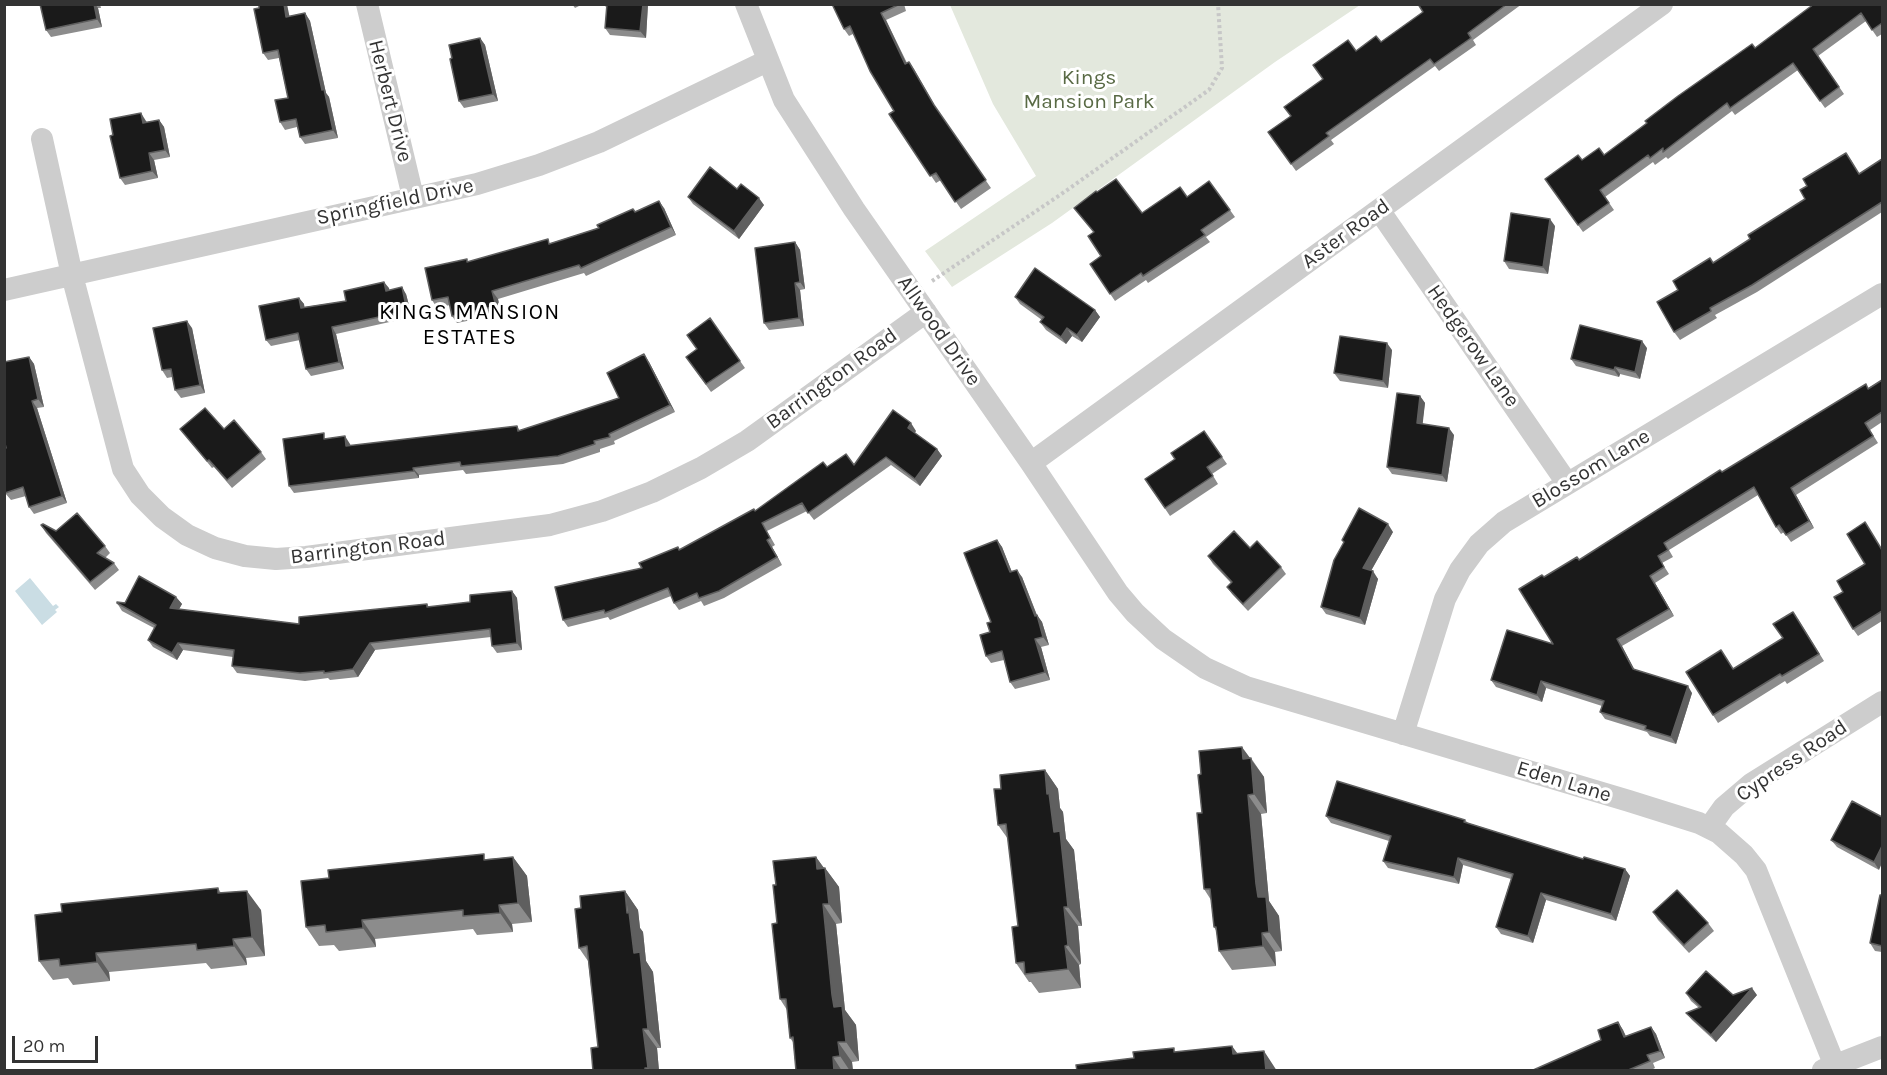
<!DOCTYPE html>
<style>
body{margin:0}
#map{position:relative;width:1887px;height:1075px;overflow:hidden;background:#fff;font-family:Karla,sans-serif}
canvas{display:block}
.frame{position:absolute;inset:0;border:6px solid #333;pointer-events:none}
.scale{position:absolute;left:12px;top:1036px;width:86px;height:27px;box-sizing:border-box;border:3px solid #333;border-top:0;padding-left:8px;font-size:18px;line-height:21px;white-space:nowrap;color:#333;-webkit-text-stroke:4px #fff;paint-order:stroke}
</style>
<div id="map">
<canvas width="1887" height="1075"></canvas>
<div class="frame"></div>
<div class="scale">20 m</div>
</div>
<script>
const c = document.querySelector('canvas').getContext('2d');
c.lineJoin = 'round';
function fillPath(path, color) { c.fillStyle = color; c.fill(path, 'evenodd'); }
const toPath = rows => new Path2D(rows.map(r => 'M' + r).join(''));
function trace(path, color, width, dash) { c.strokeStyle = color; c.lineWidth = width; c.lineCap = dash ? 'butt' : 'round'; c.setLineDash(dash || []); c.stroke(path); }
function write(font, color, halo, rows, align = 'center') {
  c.font = font + ' Karla,sans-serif'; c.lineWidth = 6; c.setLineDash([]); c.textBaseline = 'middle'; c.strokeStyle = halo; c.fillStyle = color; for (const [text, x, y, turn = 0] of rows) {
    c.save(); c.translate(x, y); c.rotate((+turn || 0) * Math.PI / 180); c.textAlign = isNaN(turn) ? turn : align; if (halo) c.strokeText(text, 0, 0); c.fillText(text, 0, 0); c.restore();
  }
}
fillPath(toPath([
 [950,5,1360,5,1275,62,1052,223,952,287,925,251,1036,176,993,104]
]), '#e3e8dd');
fillPath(toPath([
 [30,578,53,606,56,604,59,607,55,610,57,612,42,625,15,591]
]), '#cadde4');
trace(toPath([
 [932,281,1060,195,1209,90,1222,68,1218,4]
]), '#c7c7c7', 4, [3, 3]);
trace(toPath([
 [367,4,413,197],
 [746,4,784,100,854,209,1031,463,1118,593,1135,613,1163,639,1205,668,1246,687,1629,801,1699,823,1719,833,1744,855,1756,870,1835,1066],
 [42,139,72,275,123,469,140,495,162,517,187,535,215,548,245,556,276,559,306,557,550,525,602,511,652,492,701,468,747,441,926,312],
 [1379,210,1567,483],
 [4,290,477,184,539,165,599,142,767,61],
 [1031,463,1662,4],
 [1403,734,1445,599,1460,570,1479,544,1504,522,1882,294],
 [1709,828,1724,807,1751,784,1882,702],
 [1823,1070,1882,1047]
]), '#cdcdcd', 22);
fillPath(toPath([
 [40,4,100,4,101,8,98,8,102,27,51,37,46,30],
 [572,4,583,4,575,8],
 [603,4,648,4,646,38,610,35,605,28,607,8],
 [832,4,904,4,906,11,886,20,907,63,909,62,914,69,939,113,991,188,961,209,941,180,936,183,889,114,894,111,853,34,849,36,844,29],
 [1418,4,1522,4,1473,40,1476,45,1439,71,1435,66,1331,140,1334,144,1296,171,1268,132,1291,116,1323,79,1356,51,1381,42,1423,12],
 [1882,4,1882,34,1877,37,1866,21,1818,56,1844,94,1825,108,1798,70,1735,115,1732,111,1668,159,1666,157,1655,165,1653,162,1605,197,1614,210,1583,232,1545,179,1582,160,1604,155,1755,48],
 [259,8,290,16,305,13,310,21,326,93,329,97,338,138,305,144,300,137,297,127,285,130,280,122,288,98,279,58,268,60,263,53],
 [480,38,485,45,498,101,464,108,459,101,452,58],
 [159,120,164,127,170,157,154,160,158,178,125,185,120,178,113,135,146,121,147,122],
 [1882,159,1882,212,1757,292,1715,315,1717,318,1680,340,1674,332,1678,290,1713,263,1750,239,1805,199,1851,160,1859,174],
 [1209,181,1235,217,1206,237,1210,242,1148,283,1146,280,1115,301,1090,264,1101,256,1094,232,1074,208,1097,192,1142,213,1187,197],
 [737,189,764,205,739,239,693,204,688,197],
 [664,208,676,235,586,276,584,273,498,299,501,314,457,323,452,316,450,305,437,308,432,300,469,262,551,243,599,228,635,211],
 [1555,226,1548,274,1509,269,1504,261],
 [795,242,800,250,805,289,800,290,804,326,769,330,764,323],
 [389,288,389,290,406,294,412,317,336,334,344,369,311,376,306,369,300,340,271,346,266,340,299,298,304,304,304,307,346,301],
 [1015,297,1095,310,1100,317,1082,342,1072,336,1066,344,1046,330,1040,322,1042,320,1020,304],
 [710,318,745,368,711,392,686,357,697,349],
 [192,328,205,393,181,398,175,390,172,377,167,378,162,370],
 [1647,348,1640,379,1620,374,1619,377,1576,366,1571,359],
 [1392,350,1388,388,1340,381,1334,373],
 [29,357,34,364,44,407,37,408,67,503,34,514,29,507,26,496,11,500,5,493,6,448],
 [649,362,675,412,614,441,615,444,600,449,600,452,563,464,466,474,463,470,419,475,419,478,294,493,289,486,327,438,350,444,351,446,517,426,520,431,619,398],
 [1882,380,1882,422,1870,430,1878,443,1796,495,1814,528,1791,542,1784,532,1781,534,1776,527,1758,495,1669,550,1673,557,1662,563,1669,574,1655,583,1674,616,1622,646,1634,670,1692,693,1676,744,1650,736,1647,732,1605,719,1600,712,1602,706,1546,688,1542,702,1496,687,1491,680,1553,644,1544,577,1579,560,1722,472],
 [1420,396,1425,403,1422,424,1454,435,1447,482,1392,474,1387,467],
 [180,429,224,429,261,452,266,459,232,488,214,467,212,468],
 [916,431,915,433,937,449,942,456,920,486,891,465,814,520,807,511,767,531,775,545,772,547,782,565,724,598,704,606,701,601,679,610,674,603,671,596,610,620,608,617,568,627,563,620,642,568,680,550,756,511,827,467,854,465],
 [1204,431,1227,464,1212,474,1218,484,1170,516,1145,479,1175,459],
 [41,525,56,531,105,546,110,553,105,558,114,563,119,570,95,590,46,533],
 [1393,532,1371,571,1378,579,1365,625,1326,614,1321,607,1344,543,1342,540],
 [997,540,1002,547,1012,572,1022,577,1037,615,1042,622,1049,645,1041,647,1050,680,1015,689,1010,682,1004,660,991,663,986,656,990,632],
 [1250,548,1281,567,1286,574,1248,611,1232,594,1227,587,1231,583,1213,564,1208,556],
 [1882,549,1882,621,1858,636,1853,629,1843,592,1865,564],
 [512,591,517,598,522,650,497,653,492,646,491,637,375,650,358,677,330,680,328,678,305,681,237,673,232,666,233,657,183,650,177,660,153,647,148,640,154,628,122,611,117,603,176,597,182,604,179,609,299,624,427,604,429,607,470,602],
 [1798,619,1824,661,1787,684,1785,681,1718,723,1713,715,1783,638],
 [1249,758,1251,758,1264,777,1267,813,1261,814,1269,901,1279,916,1282,951,1275,952,1276,966,1232,970,1219,951,1217,932,1214,927,1211,900,1204,889,1202,813],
 [1045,770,1058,789,1060,808,1063,812,1066,839,1074,850,1082,926,1078,926,1081,964,1079,965,1081,988,1039,993,1031,982,1029,982,1016,963,1018,926,1008,839,998,825,1001,789],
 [1852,801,1879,870,1837,847,1831,840],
 [1326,816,1465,820,1468,823,1583,859,1625,869,1630,876,1616,921,1546,900,1533,943,1501,934,1496,927,1511,879,1463,865,1459,884,1388,868,1383,861,1389,841,1331,823],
 [513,857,527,876,532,922,512,924,513,932,477,935,473,929,375,939,376,947,339,951,334,945,319,946,306,927,487,859],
 [816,857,824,868,825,868,839,887,842,923,836,924,845,1010,856,1025,859,1061,852,1062,853,1071,796,1071,793,1042,790,1038,787,1010,780,999,776,885],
 [218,888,221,893,261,910,265,956,246,958,247,965,211,969,206,963,109,972,110,981,73,985,68,978,53,980,39,961,62,912],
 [625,891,638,910,640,928,643,932,646,961,653,972,661,1048,657,1048,659,1071,593,1071,598,1047,588,961,579,948,581,908],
 [1882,895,1882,952,1875,951,1870,943],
 [1653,912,1708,923,1714,931,1689,953,1658,920],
 [1686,993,1733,995,1757,995,1716,1042,1692,1020,1686,1013,1699,1008,1691,1001],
 [1618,1022,1623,1030,1626,1036,1651,1027,1656,1034,1665,1058,1653,1063,1655,1068,1649,1071,1531,1071,1601,1040]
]), '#8c8c8c');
fillPath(toPath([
 [94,4,95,4,98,8,102,27,97,19],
 [284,4,287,4,291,24,286,17],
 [643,4,648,4,646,38,640,31],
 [305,13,310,21,326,93,329,97,338,138,333,130,322,90],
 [881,13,886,20,910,71,905,64],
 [480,38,485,45,498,101,493,94],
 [141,113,146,121,148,130,143,123],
 [159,120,164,127,170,157,165,150],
 [149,153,154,160,158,178,152,171],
 [759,198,764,205,739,239,734,231],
 [659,201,664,208,676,235,671,227],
 [1550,219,1555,226,1548,274,1543,267],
 [795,242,800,250,805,289,800,282],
 [384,282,389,288,391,298,386,291],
 [795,283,800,290,804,326,799,318],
 [402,287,406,294,412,317,407,311],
 [492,291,498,299,501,314,496,306],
 [299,298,304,304,306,314,301,308],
 [1095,310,1100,317,1082,342,1077,335],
 [187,321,192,328,205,393,200,385],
 [332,327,336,334,344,369,339,362],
 [1067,328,1072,336,1066,344,1061,337],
 [1642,341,1647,348,1640,379,1635,372],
 [1387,343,1392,350,1388,388,1383,381],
 [644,354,649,362,675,412,670,405],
 [29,357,34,364,44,407,38,399],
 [1615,367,1620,374,1619,377,1614,370],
 [1420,396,1425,403,1422,430,1417,423],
 [32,401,37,408,67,503,62,496],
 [911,423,916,431,913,435,908,428],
 [1449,428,1454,435,1447,482,1442,475],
 [345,436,350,444,351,453,346,446],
 [937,449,942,456,920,486,915,479],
 [413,468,419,475,419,478,414,471],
 [1791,488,1796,495,1814,528,1809,521],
 [1388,524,1393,532,1368,576,1363,568],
 [767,540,772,547,782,565,777,557],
 [997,540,1002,547,1015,580,1010,572],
 [1017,570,1022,577,1039,621,1037,615,1042,622,1049,645,1043,637],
 [1373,571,1378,579,1365,625,1360,618],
 [1650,576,1655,583,1674,616,1669,609],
 [512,591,517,598,522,650,517,643],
 [176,597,182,604,175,616,170,608],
 [1035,639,1041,647,1050,680,1045,672],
 [1617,639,1622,646,1638,676,1633,669],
 [178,643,183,650,177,660,172,653],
 [370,643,375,650,358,677,353,669],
 [1541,681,1546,688,1542,702,1537,695],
 [1688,686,1692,693,1676,744,1671,737],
 [1242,747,1264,777,1267,813,1254,794,1243,759],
 [1045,770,1058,789,1060,808,1063,812,1066,839,1074,850,1082,926,1068,907,1047,794],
 [1248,795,1261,814,1269,901,1279,916,1282,951,1269,932,1258,897,1256,884],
 [1882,846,1882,863,1879,870,1874,862],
 [513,857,527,876,532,922,518,903],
 [816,857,826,871,825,868,839,887,842,923,829,904,817,869],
 [1458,858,1463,865,1459,884,1454,877],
 [1625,869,1630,876,1616,921,1611,914],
 [247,891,261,910,265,956,252,937],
 [625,891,638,910,640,928,643,932,646,961,653,972,661,1048,648,1029,634,953],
 [1541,893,1546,900,1533,943,1528,936],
 [823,904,836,924,845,1010,856,1025,859,1061,846,1042,834,1007,832,995],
 [499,905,512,924,513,932,500,913],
 [1064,907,1078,926,1081,964,1068,945],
 [362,920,375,939,376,947,363,928],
 [1262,933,1275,952,1276,966,1263,946],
 [233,939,246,958,247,965,234,946],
 [1065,946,1079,965,1081,988,1068,969],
 [96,953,109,972,110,981,97,962],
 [1752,988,1757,995,1716,1042,1711,1035],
 [1618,1022,1623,1030,1629,1044,1624,1037],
 [1651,1027,1656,1034,1665,1058,1660,1051],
 [643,1029,657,1048,659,1071,650,1071,648,1068],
 [838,1042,852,1062,853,1071,850,1071,840,1056],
 [1232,1046,1246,1065,1233,1054],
 [1264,1051,1277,1071,1266,1071],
 [833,1057,842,1071,834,1071]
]), '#5f5f5f');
const building = toPath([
 [40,4,94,4,97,19,46,30,40,4],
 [259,4,284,4,286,17,305,13,322,90,324,89,333,130,300,137,296,119,280,122,275,100,288,98,278,50,263,53,254,9,259,8,259,4],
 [607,4,643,4,640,31,605,28,607,4],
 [832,4,900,4,881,13,905,64,909,62,934,105,986,180,955,202,936,173,930,176,889,114,894,111,870,71,850,26,844,29,832,4],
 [1418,4,1507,4,1468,33,1471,38,1434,64,1430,59,1326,133,1329,136,1291,164,1268,132,1291,116,1284,107,1323,79,1313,65,1348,40,1356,51,1376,36,1381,42,1423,12,1418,4],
 [1814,4,1882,4,1882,23,1872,30,1861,13,1813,49,1839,87,1820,101,1793,63,1730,108,1727,103,1663,152,1663,148,1650,158,1648,155,1600,190,1609,203,1578,225,1545,179,1578,155,1582,160,1599,148,1604,155,1647,123,1645,121,1678,96,1752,44,1755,48,1814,4],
 [480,38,493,94,459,101,450,59,452,58,449,45,480,38],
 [141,113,143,123,159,120,165,150,149,153,152,171,120,178,110,136,113,135,110,119,141,113],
 [1846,153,1859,174,1882,159,1882,202,1752,285,1710,308,1711,311,1674,332,1657,302,1678,290,1673,281,1710,258,1713,263,1750,239,1748,235,1805,199,1800,190,1807,186,1803,179,1846,153],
 [710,167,737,189,741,184,759,198,734,231,688,197,710,167],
 [1116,179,1142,213,1180,187,1187,197,1209,181,1230,210,1201,230,1205,235,1143,276,1141,273,1110,294,1090,264,1101,256,1088,236,1094,232,1074,208,1096,191,1097,192,1116,179],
 [659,201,671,227,581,268,579,265,492,291,496,306,452,316,448,297,432,300,425,268,467,259,467,262,548,239,549,244,599,228,597,225,633,209,635,212,659,201],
 [1511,213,1550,219,1543,267,1504,261,1511,213],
 [795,242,800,282,795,283,799,318,764,323,755,248,795,242],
 [1035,268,1095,310,1077,335,1067,328,1061,337,1040,322,1044,317,1015,297,1035,268],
 [384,282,386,291,402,287,407,311,332,327,339,362,306,369,298,333,266,340,259,306,299,298,301,308,346,301,344,291,384,282],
 [710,318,740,361,706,384,686,357,697,349,687,335,710,318],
 [187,321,200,385,175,390,171,369,162,370,153,328,187,321],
 [1580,325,1642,341,1635,372,1615,367,1614,370,1571,359,1580,325],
 [1340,336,1387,343,1383,381,1334,373,1340,336],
 [644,354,670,405,609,434,610,437,594,441,595,444,558,456,461,466,460,462,413,468,414,471,289,486,283,439,324,433,324,439,345,436,346,446,517,426,518,431,619,398,607,373,644,354],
 [29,357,38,399,32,401,62,496,29,507,23,487,5,493,4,490,4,448,6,448,4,439,4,362,29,357],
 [1882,380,1882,412,1865,423,1873,436,1791,488,1809,521,1786,535,1779,525,1776,527,1754,487,1664,543,1668,550,1658,556,1664,567,1650,576,1669,609,1617,639,1633,669,1688,686,1671,737,1645,729,1646,726,1600,712,1604,701,1541,681,1537,695,1491,680,1507,630,1553,644,1519,589,1542,575,1544,577,1577,557,1579,560,1720,470,1722,472,1866,384,1868,389,1882,380],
 [1397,393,1420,396,1417,423,1449,428,1442,475,1387,467,1397,393],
 [205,408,224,429,234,420,261,452,227,480,209,460,207,461,180,429,205,408],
 [893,410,911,423,908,428,937,449,915,479,886,457,808,513,802,503,762,523,770,538,767,540,777,557,719,591,699,598,697,593,674,603,668,588,605,613,604,610,563,620,555,587,642,568,639,563,678,547,679,550,754,509,755,511,823,462,827,467,846,454,854,465,893,410],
 [1204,431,1222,457,1207,467,1213,476,1165,508,1145,479,1175,459,1171,453,1204,431],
 [1359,508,1388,524,1363,568,1373,571,1360,618,1321,607,1334,560,1344,542,1342,540,1359,508],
 [77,513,105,546,97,553,114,563,90,582,41,525,43,524,56,531,77,513],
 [1865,522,1882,550,1882,611,1853,629,1834,597,1843,592,1837,581,1865,564,1847,534,1865,522],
 [1234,531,1250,548,1257,541,1281,567,1243,604,1227,587,1232,582,1208,556,1234,531],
 [997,540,1010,572,1017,570,1035,616,1037,615,1043,637,1035,639,1045,672,1010,682,1002,651,986,656,980,635,990,632,987,623,991,622,964,553,997,540],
 [139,576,176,597,170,608,299,624,299,617,427,604,427,607,470,602,470,595,512,591,517,643,492,646,490,629,370,643,353,669,324,673,324,671,300,673,232,666,234,650,178,643,172,653,148,640,156,625,117,603,117,602,125,603,139,576],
 [1793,612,1819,654,1782,676,1780,674,1713,715,1686,672,1721,650,1733,669,1783,638,1773,624,1793,612],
 [1242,747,1243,759,1251,758,1254,794,1248,795,1256,884,1258,897,1266,897,1269,932,1262,933,1263,946,1219,951,1216,927,1214,927,1210,889,1204,889,1197,813,1202,813,1198,775,1201,774,1199,751,1242,747],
 [1045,770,1047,794,1049,793,1054,832,1060,831,1068,907,1064,907,1068,945,1065,946,1068,969,1025,974,1024,962,1016,963,1012,927,1018,926,1006,824,998,825,994,789,1001,789,1000,775,1045,770],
 [1337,781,1465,820,1464,822,1583,859,1584,857,1625,869,1611,914,1541,893,1528,936,1496,927,1513,874,1458,858,1454,877,1383,861,1391,836,1326,816,1337,781],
 [1852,801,1882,817,1882,846,1874,862,1831,840,1852,801],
 [484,854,484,860,513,857,518,903,499,905,500,913,463,916,463,910,362,920,363,928,326,932,325,925,306,927,301,881,329,878,328,870,484,854],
 [816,857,817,869,825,868,829,904,823,904,832,995,834,1007,842,1006,846,1042,838,1042,840,1056,833,1057,834,1071,796,1071,793,1037,790,1038,786,999,780,999,772,924,777,923,773,885,776,885,773,861,816,857],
 [218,888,218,893,247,891,252,937,233,939,234,946,197,950,196,944,96,953,97,962,60,966,59,959,39,961,35,915,62,912,61,904,218,888],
 [1677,890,1708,923,1684,945,1653,912,1677,890],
 [625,891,627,913,629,912,634,953,640,952,648,1029,643,1029,648,1068,645,1068,645,1071,593,1071,591,1048,598,1047,587,946,579,948,575,909,581,908,580,896,625,891],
 [1880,895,1882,895,1882,946,1870,943,1880,895],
 [1706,971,1733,995,1752,988,1711,1035,1686,1013,1701,1007,1686,993,1706,971],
 [1618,1022,1624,1037,1651,1027,1660,1051,1647,1055,1650,1061,1626,1071,1531,1071,1601,1040,1598,1030,1618,1022],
 [1232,1046,1233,1054,1264,1051,1266,1071,1077,1071,1076,1065,1134,1058,1133,1052,1174,1048,1174,1052,1232,1046]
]);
fillPath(building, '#1a1a1a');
trace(building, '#5f5f5f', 1.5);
write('21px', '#596a45', '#fff', [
 ["Kings",1089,78],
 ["Mansion Park",1089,102]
]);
write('21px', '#333', '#fff', [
 ["Herbert Drive",390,101,76],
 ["Springfield Drive",395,202,-12],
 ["Aster Road",1346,234,-36],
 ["Allwood Drive",939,331,55],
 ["Hedgerow Lane",1473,346,55],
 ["Barrington Road",832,379,-36],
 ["Blossom Lane",1591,469,-31],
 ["Barrington Road",368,548,-7],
 ["Cypress Road",1792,761,-34],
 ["Eden Lane",1564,782,17]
]);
c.letterSpacing = '1.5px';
write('22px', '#000', '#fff', [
 ["KINGS MANSION",470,313],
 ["ESTATES",470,338]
]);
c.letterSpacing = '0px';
</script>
